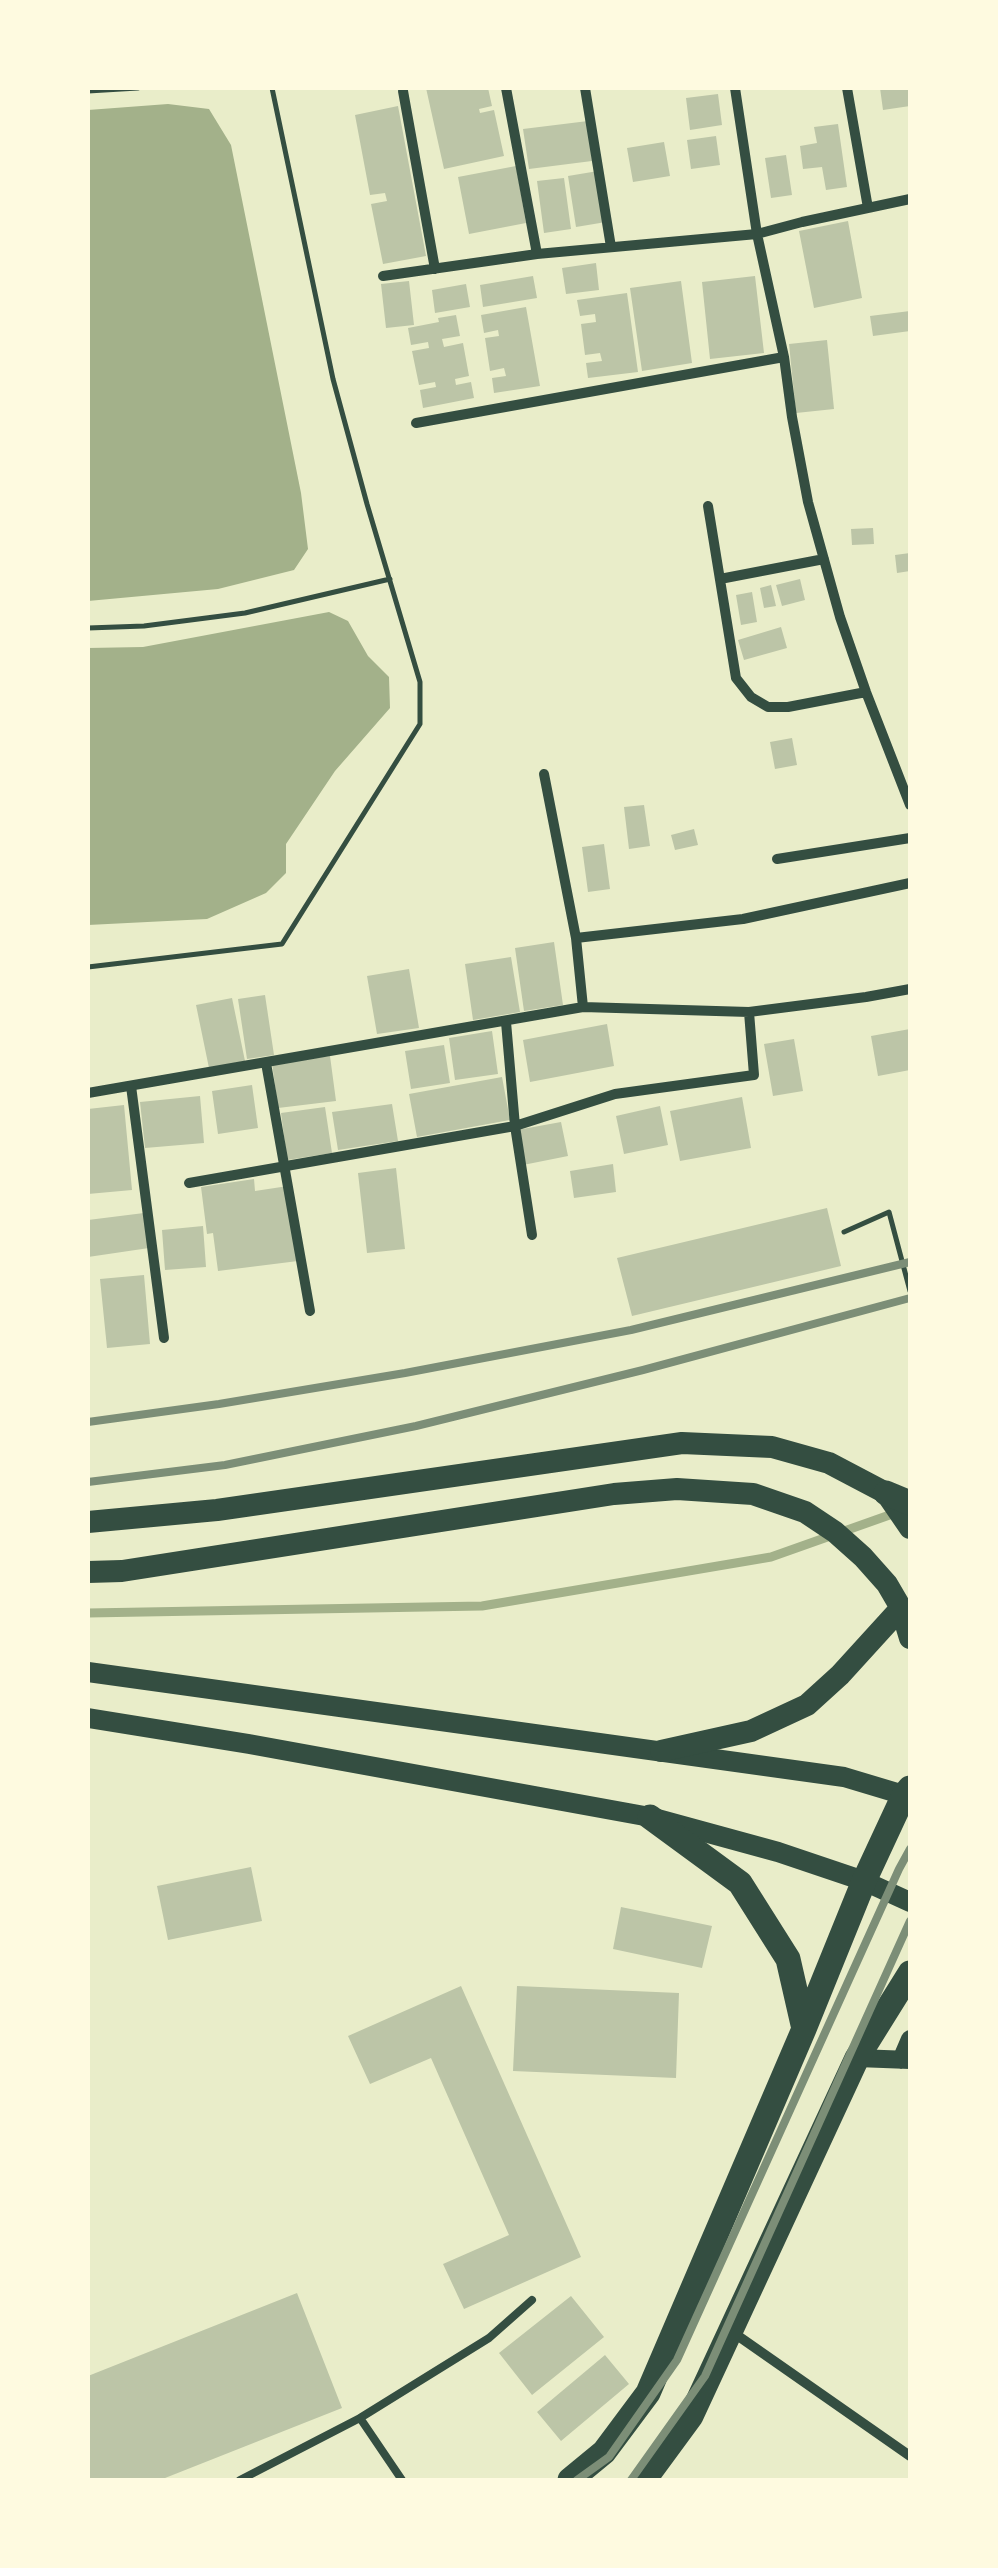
<!DOCTYPE html>
<style>
body{margin:0}
#map{position:relative;width:998px;height:2568px;overflow:hidden;background:#e9edc9;font-family:"Noto Serif",serif}
canvas{display:block}
.frame{position:absolute;inset:0;border:90px solid #fefae0;pointer-events:none}
</style>
<div id="map">
<canvas width="998" height="2568"></canvas>
<div class="frame"></div>
</div>
<script>
const c = document.querySelector('canvas').getContext('2d');
c.lineJoin = 'round';
function fillPath(path, color) { c.fillStyle = color; c.fill(path, 'evenodd'); }
const toPath = rows => new Path2D(rows.map(r => 'M' + r).join(''));
function trace(path, color, width, dash) { c.strokeStyle = color; c.lineWidth = width; c.lineCap = dash ? 'butt' : 'round'; c.setLineDash(dash || []); c.stroke(path); }
fillPath(toPath([
 [168,104,209,109,231,145,301,493,308,549,294,570,218,589,88,601,88,110],
 [329,612,348,621,368,656,389,677,390,708,335,771,286,844,286,873,266,893,207,919,88,925,88,648,143,647]
]), '#a3b18a');
trace(toPath([
 [88,1613,482,1606,771,1557,898,1512]
]), '#a3b18a', 9);
fillPath(toPath([
 [426,88,488,88,492,106,479,109,480,113,494,110,504,156,444,169],
 [880,88,910,88,910,106,883,110],
 [718,94,722,125,690,130,686,98],
 [398,106,426,256,383,264,371,204,387,201,385,193,370,195,355,115],
 [588,121,592,161,529,169,523,129],
 [838,124,847,187,826,190,822,167,803,169,800,146,817,143,814,127],
 [716,136,720,165,691,169,687,140],
 [664,142,670,176,633,182,627,148],
 [786,155,792,195,771,198,765,158],
 [516,166,526,223,469,234,458,177],
 [598,171,606,222,576,227,568,176],
 [564,178,571,229,544,233,537,181],
 [848,221,862,298,814,308,799,231],
 [596,263,599,290,566,294,562,268],
 [533,276,537,298,483,307,480,285],
 [755,276,764,353,710,359,702,282],
 [409,281,414,325,386,328,381,284],
 [681,281,692,363,642,371,630,288],
 [466,284,470,307,435,313,432,290],
 [627,293,638,372,588,378,586,363,602,361,600,353,585,355,581,324,596,322,595,314,580,316,577,300],
 [526,307,540,386,494,393,492,378,506,376,504,368,490,371,485,338,499,336,498,330,484,333,481,315],
 [910,311,910,331,873,336,870,316],
 [456,315,460,336,442,339,444,347,463,343,469,376,455,379,456,385,471,382,474,398,423,408,420,390,436,387,435,382,419,385,412,351,429,348,428,342,411,345,408,328,439,322,438,318],
 [827,340,834,409,796,413,789,344],
 [873,528,874,544,852,545,851,529],
 [910,553,910,571,897,573,895,555],
 [800,579,805,600,782,606,776,585],
 [771,585,776,606,764,608,760,588],
 [752,592,757,622,741,625,736,595],
 [781,627,787,648,744,660,738,640],
 [792,738,797,765,775,769,770,742],
 [644,805,650,846,629,849,624,807],
 [694,829,698,845,675,850,671,835],
 [604,844,610,889,588,892,582,847],
 [554,942,563,1005,524,1011,515,948],
 [511,957,520,1012,473,1020,465,964],
 [409,969,419,1028,377,1034,367,976],
 [265,995,274,1055,247,1059,238,999],
 [232,998,245,1061,209,1068,196,1005],
 [607,1024,614,1066,530,1082,523,1040],
 [910,1029,910,1070,878,1076,871,1036],
 [492,1031,498,1074,455,1080,449,1038],
 [794,1039,803,1091,773,1096,764,1044],
 [444,1045,450,1083,411,1089,405,1051],
 [330,1056,336,1101,278,1108,272,1063],
 [502,1077,510,1120,417,1137,409,1094],
 [252,1085,258,1128,218,1134,212,1091],
 [200,1096,204,1143,145,1148,140,1102],
 [742,1097,751,1148,680,1161,670,1111],
 [392,1104,398,1141,338,1150,332,1112],
 [124,1105,132,1190,88,1194,88,1109],
 [660,1106,668,1145,624,1154,616,1116],
 [325,1107,332,1153,287,1160,281,1113],
 [561,1122,568,1156,523,1165,517,1130],
 [613,1164,616,1192,574,1198,570,1171],
 [396,1168,405,1249,367,1253,358,1173],
 [254,1179,255,1191,288,1186,298,1261,218,1271,213,1233,207,1234,201,1187],
 [827,1208,841,1266,632,1316,617,1258],
 [144,1213,149,1248,88,1257,88,1220],
 [203,1226,206,1267,165,1270,162,1230],
 [144,1275,150,1344,107,1348,100,1279],
 [251,1867,262,1921,168,1940,157,1886],
 [621,1907,712,1926,702,1968,613,1949],
 [461,1986,581,2257,464,2309,443,2264,509,2235,431,2058,370,2084,348,2036],
 [517,1986,679,1993,676,2078,513,2071],
 [297,2293,342,2408,160,2480,88,2480,88,2376],
 [571,2296,604,2337,532,2395,499,2353],
 [605,2355,629,2384,561,2441,537,2412]
]), '#bcc5a7');
trace(toPath([
 [88,91,138,88],
 [88,628,144,626,245,613,390,579],
 [88,967,282,944,420,724,420,682,367,504,333,379,272,88],
 [844,1232,889,1212,910,1291]
]), '#344e41', 5);
trace(toPath([
 [360,2418,489,2338,532,2300],
 [240,2480,360,2418,402,2480]
]), '#344e41', 8);
trace(toPath([
 [506,88,537,254],
 [585,88,611,247],
 [735,88,757,234,784,357,792,417,808,502,840,617,866,692,910,805],
 [847,88,868,208],
 [403,91,435,269],
 [383,276,537,254,757,234,802,222,910,199],
 [416,423,784,357],
 [708,506,736,678,751,697,768,707,788,707,866,692],
 [720,579,824,559],
 [544,774,576,938,583,1007],
 [777,859,910,838],
 [576,938,743,919,910,883],
 [506,1022,515,1126,532,1235],
 [266,1063,310,1311],
 [131,1086,164,1338],
 [88,1093,583,1007,749,1012,866,997,910,989],
 [189,1183,515,1126,615,1094,754,1075,749,1012],
 [731,2331,910,2456]
]), '#344e41', 10);
trace(toPath([
 [857,2058,910,2060],
 [901,2060,910,2039]
]), '#344e41', 18);
trace(toPath([
 [88,1672,844,1777,904,1795,910,1801],
 [88,1718,249,1744,650,1817,778,1852,864,1881,910,1902]
]), '#344e41', 20);
trace(toPath([
 [88,1522,217,1510,682,1443,772,1447,829,1463,886,1493,910,1528],
 [88,1572,122,1571,614,1494,677,1489,753,1494,805,1512,835,1532,863,1557,887,1584,901,1608,910,1638],
 [661,1751,751,1731,807,1705,840,1675,901,1608]
]), '#344e41', 22);
trace(toPath([
 [886,1493,910,1503],
 [650,1817,740,1883,788,1959,804,2029],
 [570,2480,604,2452,648,2393,804,2029,864,1881,904,1795,910,1788],
 [644,2480,691,2416,857,2058,910,1973]
]), '#344e41', 25);
trace(toPath([
 [88,1422,219,1404,405,1373,631,1330,910,1262],
 [88,1482,225,1465,416,1426,643,1370,910,1298],
 [577,2480,609,2457,677,2360,899,1869,910,1849],
 [631,2480,705,2376,910,1921]
]), '#7c8e77', 8);
</script>
